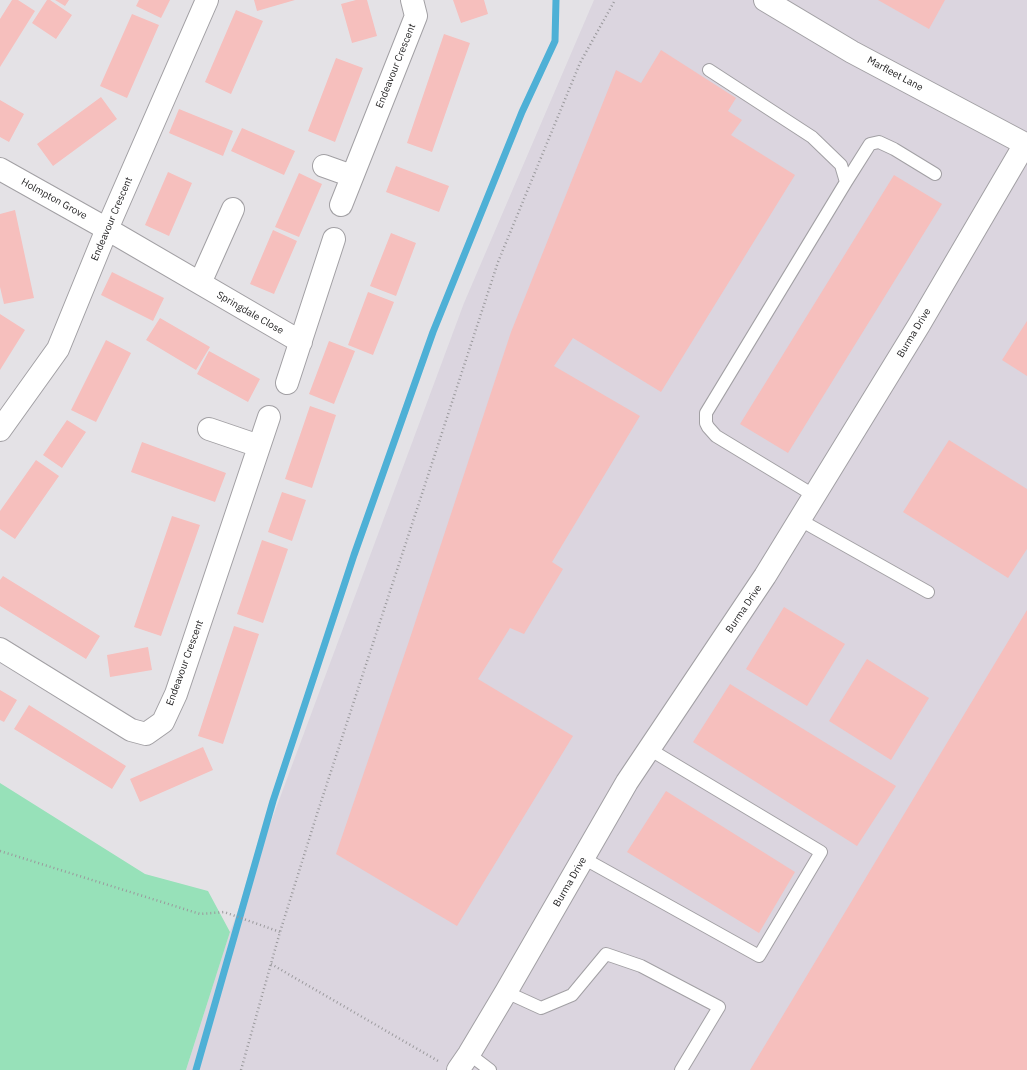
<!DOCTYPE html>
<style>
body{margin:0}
canvas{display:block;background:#e4e2e6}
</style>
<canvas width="1027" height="1070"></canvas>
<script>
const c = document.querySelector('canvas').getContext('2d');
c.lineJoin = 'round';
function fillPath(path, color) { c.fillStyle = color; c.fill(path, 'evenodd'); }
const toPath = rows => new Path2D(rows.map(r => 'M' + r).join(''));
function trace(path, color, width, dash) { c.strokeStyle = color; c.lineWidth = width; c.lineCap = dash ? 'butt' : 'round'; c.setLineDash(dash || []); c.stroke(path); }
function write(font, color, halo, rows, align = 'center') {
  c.font = font + ' "IBM Plex Sans",sans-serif'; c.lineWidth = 3; c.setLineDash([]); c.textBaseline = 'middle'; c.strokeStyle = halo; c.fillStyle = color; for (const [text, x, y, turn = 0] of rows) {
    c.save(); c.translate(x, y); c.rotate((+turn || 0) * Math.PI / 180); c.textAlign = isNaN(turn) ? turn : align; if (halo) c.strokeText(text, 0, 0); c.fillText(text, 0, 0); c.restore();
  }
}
fillPath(toPath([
 [594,0,1027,0,1027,1070,186,1070,230,932,464,303]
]), '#dbd5df');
fillPath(toPath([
 [0,783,145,874,208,891,230,932,186,1070,0,1070]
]), '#97e1b9');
trace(toPath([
 [196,1070,273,801,354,555,433,332,522,112,555,41,556,0]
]), '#4eb0d6', 7);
fillPath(toPath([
 [12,0,18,0,35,11,0,67,0,19],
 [47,0,50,0,72,15,56,39,32,23],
 [55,0,69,0,65,6],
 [139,0,170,0,161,18,136,6],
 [254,0,295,0,257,11],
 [356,0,367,0,377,36,352,43,341,4],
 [453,0,484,0,488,14,461,23],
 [878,0,945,0,929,29],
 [236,10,263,21,231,94,205,82],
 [132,14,159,25,127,98,100,86],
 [444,34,470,43,432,152,407,143],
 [661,50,736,98,728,111,742,120,731,135,795,175,661,392,573,338,554,366,640,416,552,562,563,569,524,634,510,628,478,679,573,736,457,926,336,854,408,644,511,332,616,70,641,83],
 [336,58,363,68,335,142,308,131],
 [101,97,117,119,53,166,37,144],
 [0,100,24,114,9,142,0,137],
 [179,109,233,131,223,156,169,133],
 [242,128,295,151,284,175,231,151],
 [396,166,449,186,439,212,386,192],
 [168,172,192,183,169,236,145,225],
 [299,173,322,184,299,237,275,227],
 [894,175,942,204,788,453,740,424],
 [15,210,34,298,4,304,0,287,0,214],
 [273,230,297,241,274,294,250,284],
 [391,233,416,243,396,296,370,286],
 [112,272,164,298,153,321,101,295],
 [368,292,394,302,373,355,348,345],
 [0,314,25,330,0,370],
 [160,318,210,347,196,370,146,340],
 [1027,321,1027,376,1002,360],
 [106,340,131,353,96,422,71,410],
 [329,341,355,351,334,404,309,394],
 [209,351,260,379,248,402,197,374],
 [310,406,336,415,312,488,285,479],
 [67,420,86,432,62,468,43,455],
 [949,440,1027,489,1027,549,1008,578,903,512],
 [142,442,226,473,215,502,131,472],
 [36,460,59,476,15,539,0,529,0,511],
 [282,492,306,500,292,541,268,532],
 [172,516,200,525,161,636,134,627],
 [262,540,288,549,263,623,237,614],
 [3,576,100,636,86,659,0,606,0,580],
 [784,607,845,644,807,706,746,669],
 [1027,610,1027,1070,750,1070],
 [234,626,259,634,223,744,198,736],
 [148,647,152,670,110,677,107,655],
 [867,659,929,698,891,760,829,721],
 [730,684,896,786,857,846,693,742],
 [0,690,17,700,4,722,0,720],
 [29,705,126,766,112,789,14,729],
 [203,747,213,770,140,802,130,779],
 [666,791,795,872,759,933,627,852]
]), '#f6bfbd');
const service = toPath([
 [709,70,812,137,841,165,846,182],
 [815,496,716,436,708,427,706,423,706,413,846,182,870,144,879,142,894,149,935,174],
 [800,520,928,592],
 [583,858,759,956,821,852,649,749],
 [506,992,541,1008,572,995,606,954,641,966,719,1007,681,1070],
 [469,1054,490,1070]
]);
const minor = toPath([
 [324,166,352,176],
 [0,169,107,229,301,342],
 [341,205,416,16,412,0],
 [200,283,233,209],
 [287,383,334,239],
 [209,429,259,446],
 [0,430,58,349,107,229,207,0],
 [0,649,131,730,146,734,163,722,176,694,269,417],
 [458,1070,469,1054,506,992,627,782,765,576,919,325,1025,144]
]);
const tertiary = toPath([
 [765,0,852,52,1027,145]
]);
trace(service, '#a2a0a4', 14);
trace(minor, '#a2a0a4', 24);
trace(tertiary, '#a2a0a4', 24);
trace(toPath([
 [0,851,200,914,224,912,280,932],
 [271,964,438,1061],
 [241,1070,280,932,317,814,498,262,580,63,615,0]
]), '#9a999c', 2.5, [1, 3]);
trace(service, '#fff', 12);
trace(minor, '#fff', 22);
trace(tertiary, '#fff', 22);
write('10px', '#252425', '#fff', [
 ["Endeavour Crescent",396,66,-68],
 ["Marfleet Lane",895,74,28],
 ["Holmpton Grove",54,199,29],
 ["Endeavour Crescent",112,219,-67],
 ["Springdale Close",250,313,30],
 ["Burma Drive",914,333,-59],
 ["Burma Drive",744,609,-56],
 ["Endeavour Crescent",185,663,-70],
 ["Burma Drive",570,882,-60]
]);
</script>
